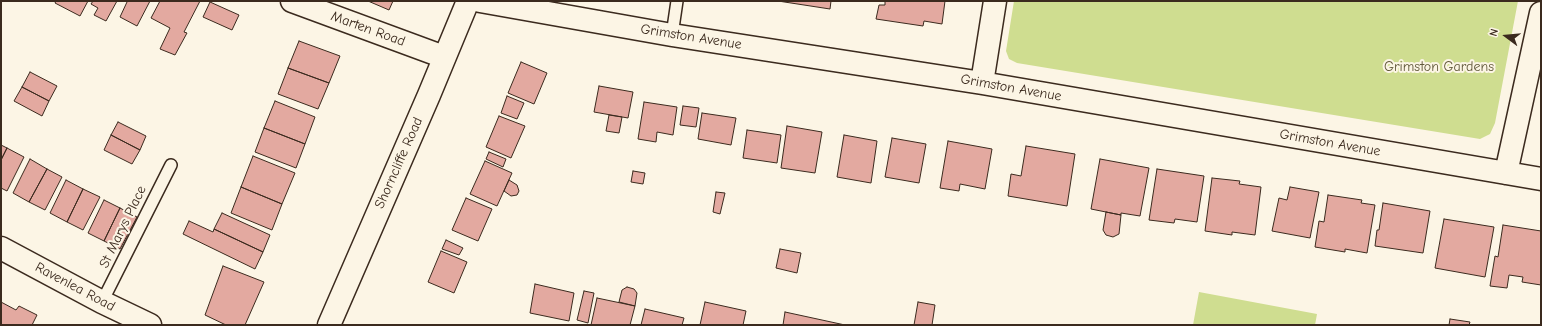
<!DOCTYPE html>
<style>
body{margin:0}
#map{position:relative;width:1542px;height:326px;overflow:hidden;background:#fcf5e5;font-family:"Comic Neue",sans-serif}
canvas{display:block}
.frame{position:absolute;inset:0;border:2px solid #3b2a1e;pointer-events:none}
.north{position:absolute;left:1486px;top:16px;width:40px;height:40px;-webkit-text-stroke:3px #fcf5e5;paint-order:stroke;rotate:286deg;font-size:11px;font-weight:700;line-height:16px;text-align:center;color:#3b2a1e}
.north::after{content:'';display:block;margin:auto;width:14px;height:18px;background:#3b2a1e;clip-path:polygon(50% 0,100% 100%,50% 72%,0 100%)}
</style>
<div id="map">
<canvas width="1542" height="326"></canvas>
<div class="frame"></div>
<div class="north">N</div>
</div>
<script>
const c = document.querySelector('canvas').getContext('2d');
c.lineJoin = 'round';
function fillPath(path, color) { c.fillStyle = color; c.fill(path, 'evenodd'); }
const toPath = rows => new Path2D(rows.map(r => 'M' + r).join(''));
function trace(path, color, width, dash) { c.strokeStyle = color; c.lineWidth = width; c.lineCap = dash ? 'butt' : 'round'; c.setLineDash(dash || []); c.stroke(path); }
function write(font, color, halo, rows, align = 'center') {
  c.font = font + ' "Comic Neue",sans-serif'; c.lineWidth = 4; c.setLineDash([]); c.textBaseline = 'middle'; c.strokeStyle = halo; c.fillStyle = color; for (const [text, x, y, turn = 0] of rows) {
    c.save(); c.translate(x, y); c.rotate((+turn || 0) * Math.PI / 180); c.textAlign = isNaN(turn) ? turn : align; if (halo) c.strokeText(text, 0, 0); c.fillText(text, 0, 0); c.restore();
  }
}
fillPath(toPath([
 [1014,1,1518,1,1495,123,1490,134,1480,139,1017,63,1009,59,1006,51],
 [1199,292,1317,314,1315,325,1193,325]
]), '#cfdd90');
const building = toPath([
 [56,1,88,1,80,16,55,3,56,1],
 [93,1,117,1,106,21,94,15,98,8,91,4,93,1],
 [126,1,150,1,137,26,120,17,127,2,126,1],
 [160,1,200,1,184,32,187,33,175,55,160,49,170,28,151,18,160,1],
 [368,1,393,1,389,10,368,1],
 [778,1,831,1,830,9,778,1],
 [885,1,945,1,942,24,924,21,923,26,876,19,879,5,885,5,885,1],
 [210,2,239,15,232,30,203,17,210,2],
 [299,41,340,56,329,83,288,68,299,41],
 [521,62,547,73,534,104,508,93,521,62],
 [288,68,329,83,318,109,278,94,288,68],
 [30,72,57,86,49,101,22,87,30,72],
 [599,86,633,92,628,118,594,112,599,86],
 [22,87,49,101,42,116,14,101,22,87],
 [507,96,524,103,517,119,501,113,507,96],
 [275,101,315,117,305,144,264,128,275,101],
 [644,102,677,107,673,135,657,132,656,142,638,139,644,102],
 [683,106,699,108,696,127,680,125,683,106],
 [702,113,736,118,731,145,698,139,702,113],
 [609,115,622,117,619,133,606,131,609,115],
 [499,116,525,126,511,158,486,147,499,116],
 [118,122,146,136,140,150,111,135,118,122],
 [787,126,822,132,815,173,781,168,787,126],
 [264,128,305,144,296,168,255,152,264,128],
 [747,130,781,135,777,163,743,158,747,130],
 [111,135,140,150,132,164,104,150,111,135],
 [844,135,877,141,871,183,837,177,844,135],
 [892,138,926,144,919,183,885,177,892,138],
 [948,141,992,149,985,189,960,184,959,191,940,188,948,141],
 [1,145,7,148,1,160,1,145],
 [1026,146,1075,154,1067,206,1008,196,1011,174,1021,176,1026,146],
 [7,148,24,157,7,191,1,188,1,160,7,148],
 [489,152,506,159,503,167,486,159,489,152],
 [253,156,295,173,282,204,241,187,253,156],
 [30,159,47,169,29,202,13,193,30,159],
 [1100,159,1149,168,1140,216,1121,213,1121,215,1091,209,1100,159],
 [485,161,512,173,497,206,470,194,485,161],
 [47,169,62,177,45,210,29,202,47,169],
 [1157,169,1204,176,1197,222,1175,219,1174,223,1149,220,1157,169],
 [633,171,645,173,643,184,631,182,633,171],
 [1212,178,1240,181,1239,184,1261,187,1255,235,1232,232,1232,235,1205,231,1212,178],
 [66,180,83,189,67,222,50,213,66,180],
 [509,180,517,185,519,191,517,195,511,196,504,191,509,180],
 [241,187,282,204,272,230,231,213,241,187],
 [1290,187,1319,192,1310,238,1272,231,1279,198,1287,200,1290,187],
 [83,189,100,197,83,230,67,222,83,189],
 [716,192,725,193,720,214,713,212,716,192],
 [1328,195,1362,200,1361,203,1375,205,1367,253,1345,249,1345,252,1315,247,1319,221,1324,222,1328,195],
 [466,198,492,209,478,241,452,230,466,198],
 [104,200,120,208,104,241,88,233,104,200],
 [1383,203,1430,211,1423,253,1375,246,1377,230,1379,230,1383,203],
 [120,208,137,217,120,249,104,241,120,208],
 [1106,212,1121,215,1119,234,1113,237,1106,235,1103,230,1106,212],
 [222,213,270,235,263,252,214,229,222,213],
 [1444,219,1494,227,1485,277,1435,268,1444,219],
 [189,221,213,232,214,229,263,252,255,269,183,234,189,221],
 [1503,225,1541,231,1541,285,1522,282,1523,277,1509,275,1507,288,1490,286,1495,256,1498,257,1503,225],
 [446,240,463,248,459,255,442,249,446,240],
 [780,249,801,253,797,273,776,268,780,249],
 [441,251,467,262,454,293,428,282,441,251],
 [223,266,264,282,245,325,226,325,205,315,223,266],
 [535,284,574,293,569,321,530,313,535,284],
 [627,287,634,289,637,293,635,306,619,302,622,290,627,287],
 [584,291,594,293,588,323,577,320,584,291],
 [597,298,635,306,630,325,591,325,597,298],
 [1,302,16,310,19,306,37,315,32,325,1,325,1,302],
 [705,302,746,311,743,325,700,325,705,302],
 [918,302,935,305,932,325,914,325,918,302],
 [645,309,684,318,682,325,641,325,645,309],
 [785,312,845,325,783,325,785,312],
 [1450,319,1470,322,1469,325,1449,325,1450,319]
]);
fillPath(building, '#e3a9a0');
trace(building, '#3b2a1e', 1);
const service = toPath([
 [672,35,677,1],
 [102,302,171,165]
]);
const minor = toPath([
 [292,1,444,57],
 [480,1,672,35,982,83,1541,179],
 [982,83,995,1],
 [1506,173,1541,13],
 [1,248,102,302,150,325]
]);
const secondary = toPath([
 [329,325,429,95,468,1]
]);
trace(service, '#3b2a1e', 14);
trace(minor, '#3b2a1e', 25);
trace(secondary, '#3b2a1e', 25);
trace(service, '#fcf5e5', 11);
trace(minor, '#fcf5e5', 22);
trace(secondary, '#fcf5e5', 22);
write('14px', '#3b2a1e', '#fcf5e5', [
 ["Marten Road",368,29,20],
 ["Grimston Avenue",691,37,9],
 ["Grimston Avenue",1011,88,10],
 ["Grimston Avenue",1330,143,10],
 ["Shorncliffe Road",399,163,-66],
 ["St Marys Place",123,227,-64],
 ["Ravenlea Road",75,287,28]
]);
write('14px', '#60573a', '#fcf5e5', [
 ["Grimston Gardens",1439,67]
]);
</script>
